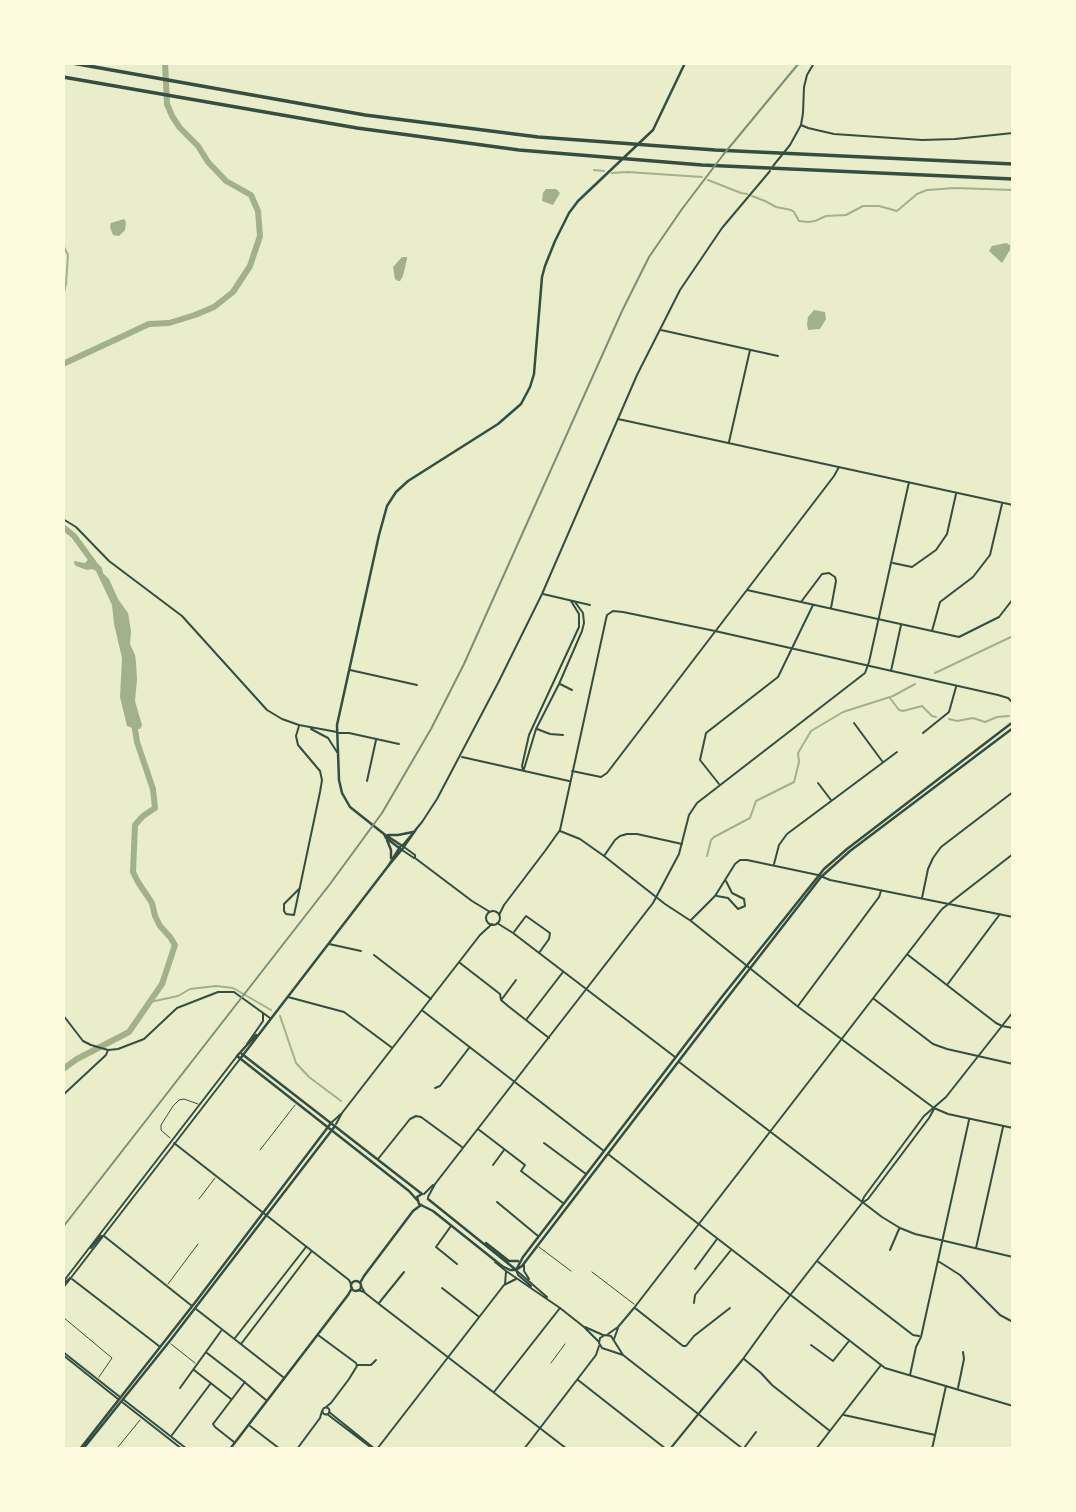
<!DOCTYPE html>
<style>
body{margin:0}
#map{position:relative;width:1076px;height:1512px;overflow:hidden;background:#e9edc9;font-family:"Open Sans",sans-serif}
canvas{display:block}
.frame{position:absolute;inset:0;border:65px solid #fefae0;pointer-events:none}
</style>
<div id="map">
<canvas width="1076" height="1512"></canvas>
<div class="frame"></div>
</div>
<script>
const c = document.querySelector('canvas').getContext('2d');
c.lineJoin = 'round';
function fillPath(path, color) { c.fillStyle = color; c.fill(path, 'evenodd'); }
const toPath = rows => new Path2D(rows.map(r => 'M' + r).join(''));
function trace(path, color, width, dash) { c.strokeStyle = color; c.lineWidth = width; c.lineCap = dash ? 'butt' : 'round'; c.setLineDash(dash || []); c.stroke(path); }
fillPath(toPath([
 [546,189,556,189,560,193,553,205,542,201,543,193],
 [124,219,126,222,125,230,119,236,113,235,110,227,111,223],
 [1006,243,1010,245,1010,250,1002,263,989,251,992,246],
 [402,257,407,257,407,259,403,276,400,281,398,281,395,279,393,267],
 [814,310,825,312,826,319,820,329,808,330,807,324,808,317],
 [91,556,102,568,103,573,109,579,118,599,128,613,131,631,130,644,135,655,136,662,137,680,135,701,142,725,140,729,135,729,127,726,120,697,122,658,114,624,112,605,96,571,92,569,87,570,76,566,74,563,74,561,85,563]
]), '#a3b18a');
trace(toPath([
 [594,170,604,171],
 [612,173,628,172,702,177],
 [708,180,741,193,747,194],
 [752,196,765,201,776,207,791,210,794,212,799,221,808,222,815,221,826,216,846,215,863,206,879,206,897,211,917,194,927,190,955,188,1013,190],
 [63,245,68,255,66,284,63,297],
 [935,673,1013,636],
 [890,698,899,710,903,711,922,706,932,716,936,717],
 [949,719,957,721,973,718,985,722,997,717,1009,716],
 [707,856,711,840,714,837,750,818,756,801,794,782,799,762,798,753,811,731,843,712,893,696,915,684],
 [150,1002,178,996,190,989,216,986,233,988,271,1010],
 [280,1016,296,1063,309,1077,341,1101]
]), '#a3b18a', 2);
trace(toPath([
 [63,364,149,324,169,323,195,315,214,307,233,292,250,266,260,236,258,211,251,195,226,181,208,162,198,146,180,128,172,116,167,104,165,63],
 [63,527,74,536,93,562],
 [63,1069,77,1059,129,1032,162,984,175,945,170,937,160,926,155,916,152,903,138,882,133,872,135,825,143,816,155,808,153,789,137,742,134,723]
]), '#a3b18a', 6);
trace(toPath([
 [170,1138,161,1130,161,1125,173,1106,179,1100,184,1099,198,1104],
 [260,1150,295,1105],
 [199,1199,215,1178],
 [539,1247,571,1271],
 [592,1272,634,1304],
 [168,1284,198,1244],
 [63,1317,112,1358,99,1377],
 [551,1363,565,1344],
 [118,1447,140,1420]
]), '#344e41', 1);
trace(toPath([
 [171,1344,195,1363]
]), '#344e41', 1);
trace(toPath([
 [814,63,807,75,804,87,803,113,801,125,808,128,834,134,922,140,955,139,1013,133],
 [773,166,790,145,801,125],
 [661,330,778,356],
 [729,442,750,350],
 [893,563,912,567,936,550,947,534,956,494],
 [747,590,959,637,999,617,1013,599],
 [543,594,590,605],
 [801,602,822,574,829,573,835,577,836,581,831,608],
 [932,631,940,602,973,577,990,555,1002,504],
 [350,670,417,685],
 [891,671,901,625],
 [560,684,572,690],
 [854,723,882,761],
 [299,726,296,736,298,745,320,771,322,780,320,792,294,915,286,914,284,911,284,904,300,888],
 [537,729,550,734,563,735],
 [338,733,349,733,399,744],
 [923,733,949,712,956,687],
 [462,757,569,781],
 [524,769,536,729,559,684,582,631,584,623,583,613,575,602],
 [523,770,522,766,529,735,579,627,579,614,571,601],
 [572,771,601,777,607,773,834,476,839,467],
 [367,781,376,740],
 [818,783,831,800],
 [719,784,700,760,706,733,778,677,813,605],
 [416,830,404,847,415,855,415,858,472,901,490,912],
 [560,831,580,839,604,856,665,904,691,921,797,1006,934,1108,948,1114,1013,1128],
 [403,845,422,822,437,799,498,683,542,594,637,375,680,290,722,228,770,171],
 [402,850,414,858],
 [604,856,615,840,620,836,627,834,637,834,682,844],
 [774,864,779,845,787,834,897,752],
 [717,896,728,898,738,909,745,906,744,899,732,893,726,881],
 [922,898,928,869,933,858,941,847,1013,792],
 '486 918a7 7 0 1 1 14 0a7 7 0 1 1-14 0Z',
 [499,915,504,905,545,851,560,830,606,619,607,615,613,611,623,612,715,631,998,695,1008,698,1013,703],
 [691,920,715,896,735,864,740,860,747,860,818,875,830,880,1013,917],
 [497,923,513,933,675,1057],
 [514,932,526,916,550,933,549,939,539,953],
 [329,944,361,951],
 [374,955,431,999],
 [908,955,996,1023,1002,1026,1013,1028],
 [460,963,500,994,501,1000,508,1006,549,1038],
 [947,985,1000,914],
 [288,997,344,1012,391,1047],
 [502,999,516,980],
 [874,999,933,1044,947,1049,1013,1064],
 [798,1006,879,897,881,891],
 [423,1011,604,1151],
 [526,1020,563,972],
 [679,1062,882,1217,900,1228,915,1234,1013,1257],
 [435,1088,440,1086,469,1048],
 [63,1095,106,1055,108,1050],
 [332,1122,341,1114],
 [336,1124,342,1113,480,935,492,924],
 [478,1129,525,1165,521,1171,563,1203],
 [174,1143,349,1280,351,1284],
 [544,1143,586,1174],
 [378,1159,410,1119,416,1116,421,1117,462,1147],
 [493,1165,504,1150],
 [497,1202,538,1236],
 [862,1202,864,1197,924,1116,946,1097,1013,1012],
 [451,1226,436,1247,457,1264],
 [104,1236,192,1306],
 [976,1248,1003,1127],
 [890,1250,899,1229],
 [817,1261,913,1335,919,1336],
 [938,1261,960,1275,1000,1315,1013,1322],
 [695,1269,717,1239],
 [72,1279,159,1346],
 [505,1284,506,1272],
 [361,1286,365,1293,379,1304,567,1449],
 [442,1288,478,1316],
 [358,1290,364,1292],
 [379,1303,404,1272],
 [694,1303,695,1295,731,1250],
 [635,1308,683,1346,686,1346,694,1336,730,1308],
 [196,1309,283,1377],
 [608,1334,618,1327,634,1308,942,909,1013,854],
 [318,1335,356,1363,357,1366,349,1379,331,1403,326,1407],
 [235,1338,306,1247],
 [614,1339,618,1328],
 [241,1344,311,1252],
 [811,1345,833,1361,849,1341],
 [63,1352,120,1397],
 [207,1353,242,1380,266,1400],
 [63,1355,118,1399],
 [744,1359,761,1373,772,1385,830,1431],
 [358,1365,371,1365,376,1360],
 [194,1370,231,1399],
 [910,1375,916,1347,921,1337,969,1120],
 [578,1380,666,1449],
 [180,1388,221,1331],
 [958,1388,964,1359,963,1352],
 [494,1392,560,1308],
 [124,1400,187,1449],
 [122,1402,182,1449],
 '322.5 1411a3.5 3.5 0 1 1 7 0a3.5 3.5 0 1 1-7 0Z',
 [329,1412,375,1449],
 [327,1414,373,1449],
 [844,1415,935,1435],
 [250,1426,280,1449],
 [172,1435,211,1383],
 [234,1442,215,1427,213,1424,245,1382],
 [744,1448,756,1432],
 [297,1449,320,1418,322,1411],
 [377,1449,504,1285,516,1279],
 [524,1449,596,1355,599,1346],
 [670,1449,743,1359,777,1312,862,1203,868,1199,929,1118,934,1109],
 [816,1449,881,1365],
 [932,1449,946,1386]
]), '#344e41', 2);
trace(toPath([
 [618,419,1013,505],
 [63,519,76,527,109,561,182,616,267,710,282,719,299,725,337,732],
 [311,729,328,738,337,752],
 [63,1015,83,1041,91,1045,108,1050,118,1049,144,1039,177,1008,218,992,234,992,270,1018],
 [247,1044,263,1021,263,1013],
 [608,1154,885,1368,1013,1406],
 [424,1194,433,1185],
 [428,1197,435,1184,653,903,679,854,689,815,697,803,865,673,869,662,909,482],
 [91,1248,101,1236,104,1236],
 [495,1262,506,1271,560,1308,584,1327,598,1341],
 [524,1265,524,1271,529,1279],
 [516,1270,518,1275,531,1286],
 [517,1271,547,1297],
 [63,1282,237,1056],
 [63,1284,70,1278],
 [63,1288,240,1059],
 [585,1327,603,1335],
 [623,1355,611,1336,605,1335,600,1338,599,1343,602,1348,623,1355,743,1449]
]), '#344e41', 2);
trace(toPath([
 '351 1286a5 5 0 1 1 10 0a5 5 0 1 1-10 0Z',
 [360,1283,364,1276,413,1211,421,1205],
 [230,1449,348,1295,352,1288]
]), '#344e41', 2.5);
trace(toPath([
 [384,834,386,838,402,850],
 [388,835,398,835,413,832],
 [387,840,391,850,391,858],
 [389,865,400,847],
 [256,1035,237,1056,409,1191,417,1200],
 [242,1054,422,1194],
 [240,1059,389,865,404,847,384,834,350,807,342,793,339,780,337,725,379,535,387,506,396,492,408,481,498,424,521,404,530,387,534,374,542,277,545,266,555,241,569,213,578,201,653,130,685,63],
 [422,1194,417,1197,419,1204,433,1211,502,1266,510,1270,516,1270],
 [428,1199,515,1269],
 [486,1243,509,1261,518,1261],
 [516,1270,523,1257,721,998,824,869,847,849,1013,722],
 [516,1270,522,1266,724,1002,821,877,850,851,1013,728],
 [80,1449,197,1300,331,1123],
 [83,1449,169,1342,335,1126]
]), '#344e41', 2.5);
trace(toPath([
 [72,63,365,115,538,137,715,150,1013,164],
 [63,77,357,128,519,150,702,165,1013,179]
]), '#344e41', 3.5);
trace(toPath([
 [63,1227,330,884,382,813,431,729,464,664,622,311,649,257,682,209,723,155,799,63]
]), '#7c8e77', 2);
</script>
